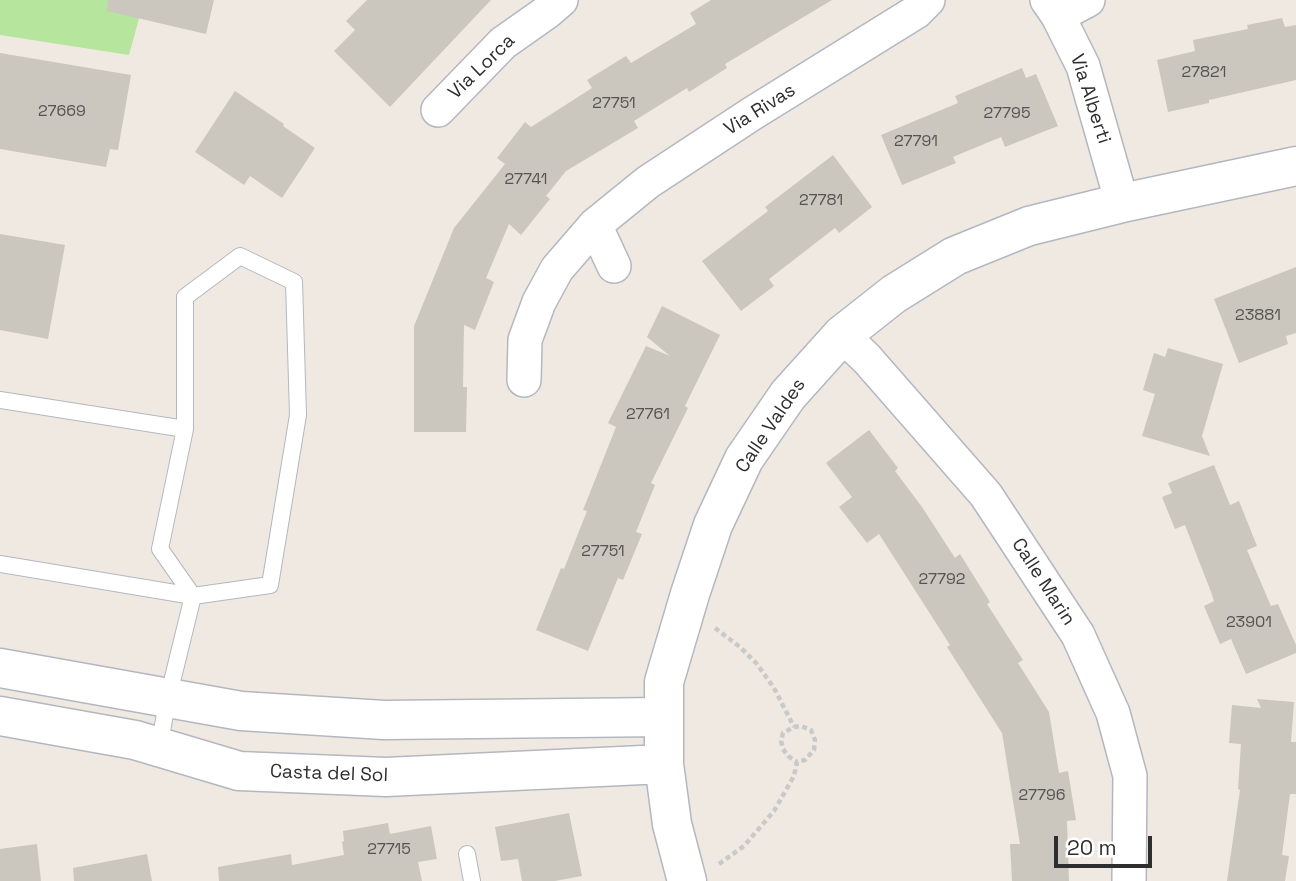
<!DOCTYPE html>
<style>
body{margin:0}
#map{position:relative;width:1296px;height:881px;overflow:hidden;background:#efe9e1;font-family:"Space Grotesk",sans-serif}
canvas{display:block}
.scale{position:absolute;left:1054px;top:836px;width:98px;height:32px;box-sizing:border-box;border:4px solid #2e2e2e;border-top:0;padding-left:9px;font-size:21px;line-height:24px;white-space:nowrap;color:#2e2e2e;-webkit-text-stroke:5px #fff;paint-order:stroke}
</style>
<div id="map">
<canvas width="1296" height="881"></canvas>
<div class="scale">20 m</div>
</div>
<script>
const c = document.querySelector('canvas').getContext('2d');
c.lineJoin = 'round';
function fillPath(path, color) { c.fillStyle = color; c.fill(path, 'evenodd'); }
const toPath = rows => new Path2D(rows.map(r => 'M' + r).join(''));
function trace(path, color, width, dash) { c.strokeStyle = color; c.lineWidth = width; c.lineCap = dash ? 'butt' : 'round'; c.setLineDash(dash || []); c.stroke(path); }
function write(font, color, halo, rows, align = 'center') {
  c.font = font + ' "Space Grotesk",sans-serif'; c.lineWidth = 5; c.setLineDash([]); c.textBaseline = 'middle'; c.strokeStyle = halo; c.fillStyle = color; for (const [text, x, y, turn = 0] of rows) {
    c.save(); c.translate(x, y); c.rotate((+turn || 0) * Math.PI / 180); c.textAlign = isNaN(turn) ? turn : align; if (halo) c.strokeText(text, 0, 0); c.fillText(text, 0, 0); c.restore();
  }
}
fillPath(toPath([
 [0,0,144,0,129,55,0,35]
]), '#b6e59e');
fillPath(toPath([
 [108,0,214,0,206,34,107,11],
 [367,0,491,0,390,107,334,51,355,30,346,21],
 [711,0,832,0,725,64,727,68,689,92,687,88,634,121,638,128,566,171,546,196,550,199,521,235,509,224,486,278,494,282,475,330,464,325,463,387,467,387,466,432,414,432,414,326,454,228,505,164,497,158,525,122,531,127,592,88,587,80,626,56,631,63,696,24,690,13],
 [1282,18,1285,27,1296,25,1296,80,1209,100,1209,103,1168,112,1157,60,1195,51,1193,40,1248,29,1247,25],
 [0,53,131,75,118,150,110,149,106,167,0,149],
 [1022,68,1026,78,1036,74,1058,126,1005,147,1001,137,953,157,956,163,902,185,881,135,958,103,955,96],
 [235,91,284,124,283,126,315,148,282,198,250,176,244,185,195,152],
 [833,155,872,207,839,233,835,228,769,279,774,286,741,311,702,261,768,211,765,207],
 [0,234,65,245,48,339,0,330],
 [1296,267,1296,333,1286,336,1288,344,1239,363,1214,299],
 [662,306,720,335,685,406,688,408,651,483,655,485,636,532,642,534,623,580,618,578,588,651,536,630,561,568,564,569,587,511,583,510,616,427,608,423,646,346,670,356,647,337],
 [1168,348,1223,364,1202,436,1210,456,1142,436,1155,394,1143,390,1154,353,1165,357],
 [869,430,898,468,895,471,922,507,955,558,960,554,990,602,987,604,1023,660,1018,663,1049,712,1059,773,1068,771,1076,820,1067,821,1069,881,1012,881,1010,844,1020,844,1002,733,947,647,950,645,879,534,867,543,839,507,852,497,826,463],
 [1214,465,1230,505,1239,501,1257,546,1247,550,1271,606,1278,604,1296,645,1296,653,1246,674,1231,639,1220,644,1204,606,1214,601,1211,592,1185,525,1175,529,1162,497,1172,493,1168,483],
 [1257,699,1294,702,1291,742,1296,742,1296,794,1290,794,1282,855,1289,856,1285,881,1227,881,1240,790,1238,789,1241,744,1229,743,1232,705,1261,708],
 [569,813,582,876,555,881,522,881,518,859,501,861,495,827],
 [388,823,390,834,431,826,437,859,418,862,422,881,219,881,218,867,291,854,292,865,344,855,342,842,344,841,343,831],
 [37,844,41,881,0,881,0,849],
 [147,854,152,881,74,881,73,868]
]), '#cbc7bf');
const lane = toPath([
 [240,256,294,282,298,415,270,585,193,596,160,549,185,429,185,297,240,256],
 [0,400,185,429],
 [0,564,193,596,168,698,159,747],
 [467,854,472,881]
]);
const street = toPath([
 [1047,0,1058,16,1083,66,1122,203],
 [1058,16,1088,0],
 [438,110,503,43,547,12,561,0],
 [595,225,614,266],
 [842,335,867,359,986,495,1078,635,1113,713,1130,776,1129,881],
 [524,380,525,340,539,302,557,269,595,225,648,182,753,113,916,12,928,0]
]);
const secondary = toPath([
 [0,668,241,711,384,720,664,717],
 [0,716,135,740,239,771,386,777,664,764],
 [687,881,672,824,664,764,664,682,690,594,713,525,744,459,788,395,842,335,894,294,955,256,1029,226,1122,203,1296,166]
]);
trace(lane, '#b4b7c1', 18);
trace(street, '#b4b7c1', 36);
trace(secondary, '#b4b7c1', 41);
trace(toPath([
 [715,628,740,647,757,664,774,688,794,727],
 [719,864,744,846,774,811,794,776,797,762,805,760,814,750,815,740,811,730,801,726,794,727,783,733,781,741,783,749,788,756,797,762]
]), '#c9c9c9', 4.5, [5, 3.5]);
trace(lane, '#fff', 16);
trace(street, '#fff', 33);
trace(secondary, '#fff', 38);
write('16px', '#555452', null, [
 ["27821",1204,73],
 ["27751",614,104],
 ["27669",62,112],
 ["27795",1007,114],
 ["27791",916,142],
 ["27741",526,180],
 ["27781",821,201],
 ["23881",1258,316],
 ["27761",648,415],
 ["27751",603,552],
 ["27792",942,580],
 ["23901",1249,623],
 ["27796",1042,796],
 ["27715",389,850]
]);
write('19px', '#2e2e2e', '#fff', [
 ["Via Lorca",482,67,-44],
 ["Via Alberti",1090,99,72],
 ["Via Rivas",760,110,-32],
 ["Calle Valdes",771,426,-56],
 ["Calle Marin",1043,582,57],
 ["Casta del Sol",329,774,2]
]);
</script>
